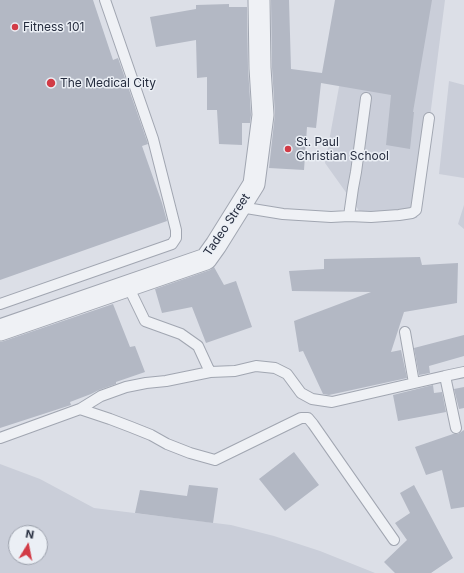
<!DOCTYPE html>
<style>
body{margin:0}
#map{position:relative;width:464px;height:573px;overflow:hidden;background:#dcdfe7;font-family:Inter,sans-serif}
canvas{display:block}
.north{position:absolute;left:8px;top:525px;width:40px;height:40px;box-sizing:border-box;background:#ebeff5;border:1px solid #9ca1ac;border-radius:50%;rotate:10deg;font-size:11px;font-weight:700;line-height:16px;text-align:center;color:#252c3e}
.north::after{content:'';display:block;margin:auto;width:14px;height:18px;background:#d23b46;clip-path:polygon(50% 0,100% 100%,50% 72%,0 100%)}
</style>
<div id="map">
<canvas width="464" height="573"></canvas>
<div class="north">N</div>
</div>
<script>
const c = document.querySelector('canvas').getContext('2d');
c.lineJoin = 'round';
function fillPath(path, color) { c.fillStyle = color; c.fill(path, 'evenodd'); }
const toPath = rows => new Path2D(rows.map(r => 'M' + r).join(''));
function trace(path, color, width, dash) { c.strokeStyle = color; c.lineWidth = width; c.lineCap = dash ? 'butt' : 'round'; c.setLineDash(dash || []); c.stroke(path); }
function write(font, color, halo, rows, align = 'center') {
  c.font = font + ' Inter,sans-serif'; c.lineWidth = 3; c.setLineDash([]); c.textBaseline = 'middle'; c.strokeStyle = halo; c.fillStyle = color; for (const [text, x, y, turn = 0] of rows) {
    c.save(); c.translate(x, y); c.rotate((+turn || 0) * Math.PI / 180); c.textAlign = isNaN(turn) ? turn : align; if (halo) c.strokeText(text, 0, 0); c.fillText(text, 0, 0); c.restore();
  }
}
fillPath(toPath([
 [355,0,445,0,417,218,365,219,325,163],
 [449,81,464,85,464,178,439,174],
 [464,205,464,229,458,224],
 [0,464,40,479,94,508,231,525,274,536,320,551,375,573,0,573],
 [16,533,40,533,40,557,16,557]
]), '#caced9');
fillPath(toPath([
 [0,0,93,0,113,60,118,58,147,141,148,144,142,146,162,203,167,221,0,280],
 [271,0,289,0,291,69,322,73,335,0,432,0,413,112,414,112,410,149,386,145,391,95,321,83,316,128,307,127,304,170,269,168,275,114,272,68],
 [229,4,229,7,247,7,248,68,251,115,250,123,242,123,242,145,219,144,217,110,207,110,207,77,197,78,196,40,156,47,150,17,196,9,196,5],
 [420,257,422,265,458,263,457,303,404,312,391,352,401,350,407,378,329,395,323,394,303,351,299,352,294,321,371,292,292,291,289,271,324,269,324,259],
 [214,267,224,285,236,281,252,327,206,343,192,307,162,313,155,289,210,270],
 [113,304,130,347,135,346,145,372,116,382,116,384,99,390,91,394,70,402,71,405,0,428,0,342,4,341],
 [464,335,464,356,429,366,430,373,419,375,414,348],
 [433,385,434,393,442,392,446,412,398,421,393,395],
 [464,387,464,408,459,409,454,389],
 [464,430,464,507,451,509,442,470,426,475,415,447,453,434,458,434],
 [294,452,319,485,285,511,259,479],
 [189,485,218,488,213,523,135,513,140,490,187,496],
 [414,485,453,558,431,573,395,573,384,562,407,540,395,523,410,513,400,493]
]), '#b3b8c4');
const lane = toPath([
 [240,207,283,214,331,217,349,216,353,188,356,172,366,98],
 [349,216,371,217,399,215,412,213,416,210,429,118],
 [128,286,145,321,181,334,198,346,210,372,235,371,256,366,275,368,287,374,301,393,312,399,332,402,445,376],
 [0,304,172,244,176,238,176,230,153,139,105,0],
 [405,332,414,383],
 [80,409,110,419,131,427,151,435,167,444,190,453,215,460,301,418,308,418,313,424,394,540],
 [456,428,445,376,464,372],
 [0,438,80,409,101,396,126,387,146,383,166,381,210,372]
]);
const street = toPath([
 [0,330,206,259,216,245,254,184,263,115,260,68,259,0]
]);
trace(lane, '#a1a6b1', 12);
trace(street, '#a1a6b1', 23);
trace(lane, '#eff1f5', 10);
trace(street, '#eff1f5', 21);
for (const [x, y, r, color] of [
 [15,27,4,"#d23b46"],
 [51,83,5,"#d23b46"],
 [288,149,4,"#d23b46"]
]) { const dot = new Path2D(); dot.arc(x, y, r, 0, 2 * Math.PI); c.fillStyle = color; c.fill(dot); trace(dot, '#ebeff5', 1.5); }
write('12px', '#252c3e', '#ebeff5', [
 ["Fitness 101",23,27],
 ["The Medical City",60,83],
 ["St. Paul",296,142],
 ["Christian School",296,156]
], 'left');
write('12px', '#252c3e', '#ebeff5', [
 ["Tadeo Street",227,225,-56]
]);
</script>
